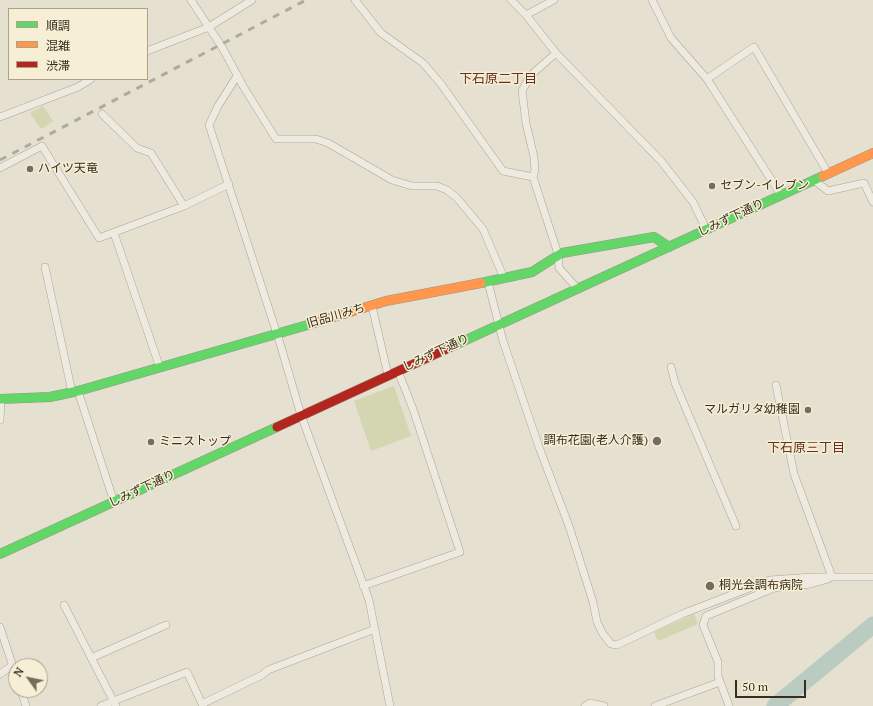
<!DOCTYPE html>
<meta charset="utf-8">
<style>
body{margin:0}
#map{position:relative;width:873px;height:706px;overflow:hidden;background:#e5e0cf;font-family:"PT Serif","Noto Sans JP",serif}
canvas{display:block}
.legend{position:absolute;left:8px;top:8px;width:140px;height:72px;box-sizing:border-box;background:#f6eed5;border:1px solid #aba18c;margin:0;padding:5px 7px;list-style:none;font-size:12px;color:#3a2d1f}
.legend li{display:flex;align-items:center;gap:8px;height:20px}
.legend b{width:20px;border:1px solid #aba18c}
.north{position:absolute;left:8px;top:658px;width:40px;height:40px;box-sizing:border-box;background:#f6eed5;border:1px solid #aba18c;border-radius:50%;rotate:303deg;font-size:11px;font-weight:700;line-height:16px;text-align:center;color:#3a2d1f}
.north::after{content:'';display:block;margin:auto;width:14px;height:18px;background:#766c5d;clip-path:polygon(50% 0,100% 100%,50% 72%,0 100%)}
.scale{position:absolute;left:735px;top:680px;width:71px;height:18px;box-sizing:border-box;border:2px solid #3a2d1f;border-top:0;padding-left:5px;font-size:12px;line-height:14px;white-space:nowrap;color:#3a2d1f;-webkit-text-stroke:3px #f6eed5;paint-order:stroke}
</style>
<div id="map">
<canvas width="873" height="706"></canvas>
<ul class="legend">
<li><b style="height:5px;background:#63d668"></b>順調</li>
<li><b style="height:5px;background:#ff974d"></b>混雑</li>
<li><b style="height:5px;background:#b3261e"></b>渋滞</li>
</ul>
<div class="north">N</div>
<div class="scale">50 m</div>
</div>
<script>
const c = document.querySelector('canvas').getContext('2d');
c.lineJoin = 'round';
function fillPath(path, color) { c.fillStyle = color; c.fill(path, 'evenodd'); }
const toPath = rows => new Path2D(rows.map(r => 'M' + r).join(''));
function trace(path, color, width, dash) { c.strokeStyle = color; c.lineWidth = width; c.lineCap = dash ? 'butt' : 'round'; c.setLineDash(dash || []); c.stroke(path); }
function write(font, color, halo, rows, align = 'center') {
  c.font = font + ' "PT Serif","Noto Sans JP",serif'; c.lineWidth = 3; c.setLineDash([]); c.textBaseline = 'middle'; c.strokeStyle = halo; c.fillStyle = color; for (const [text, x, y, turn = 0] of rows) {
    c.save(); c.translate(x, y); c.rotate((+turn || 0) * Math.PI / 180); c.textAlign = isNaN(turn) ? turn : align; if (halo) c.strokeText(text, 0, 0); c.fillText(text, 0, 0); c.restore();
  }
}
fillPath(toPath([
 [43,106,53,121,41,129,30,113],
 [394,386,411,436,371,451,354,401],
 [694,614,698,624,658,641,654,632]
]), '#d3d6b1');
trace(toPath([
 [775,706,873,625]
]), '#bacbc2', 17);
const street = toPath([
 [191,0,222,47,243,86,276,139,316,139,328,143,392,180,412,186,437,186,447,190,457,198,483,229,504,278],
 [355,0,381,33,423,63,441,84,503,171,533,177,535,170,534,157,526,123,522,91,530,76,556,53],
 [511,0,526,15],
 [554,0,526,15,556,53,661,161,693,202,706,229],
 [652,0,671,38,707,79,781,195],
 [147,51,209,27,252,0],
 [237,76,218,106,209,125,279,340,301,415,369,600,390,706],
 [707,79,754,47,828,173],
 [102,114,137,148,151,153,184,206],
 [0,117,78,87,91,79],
 [0,168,42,146,99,238,184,206,229,184],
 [533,177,558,254,559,268,577,288],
 [814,180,828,191,864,183,873,202],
 [114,233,160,368],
 [45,267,72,392],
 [488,282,503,341,539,447,569,526,593,602,597,622,603,634,611,644,617,645,682,614,770,580,812,577,873,577],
 [372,306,388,375],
 [671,367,675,383,736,526],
 [776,385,794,474,832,577],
 [78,391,114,502],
 [0,420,1,399],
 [363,586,460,552,413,409,398,371],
 [64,605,116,706],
 [0,627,16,676],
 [91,658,166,625],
 [0,674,13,665],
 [21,690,26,706],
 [202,704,262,675,268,670,375,629],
 [101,706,187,672,203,706],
 [585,706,590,703,604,706],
 [655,706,720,682],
 [729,706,718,676,718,662,703,625,706,616,774,588,811,584,828,579]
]);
const fast = toPath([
 [481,283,532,272,562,253,654,237,669,247],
 [455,345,823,176],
 [0,399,50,397,78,391,311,324],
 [0,554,277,427]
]);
const slow = toPath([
 [823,176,873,153],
 [311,324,386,301,481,283]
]);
const jam = toPath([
 [277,427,455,345]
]);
trace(street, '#aba598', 8);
trace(fast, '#9a9488', 10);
trace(slow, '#9a9488', 10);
trace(jam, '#9a9488', 10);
trace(street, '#eeeae0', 7);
trace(fast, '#63d668', 9);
trace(slow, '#ff974d', 9);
trace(jam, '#b3261e', 9);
trace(toPath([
 [0,160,306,0]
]), '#adaaa1', 3, [7, 7]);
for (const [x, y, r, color] of [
 [30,169,4,"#766c5d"],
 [712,186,4,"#766c5d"],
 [808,410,4,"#766c5d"],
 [657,441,5,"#766c5d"],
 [151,442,4,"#766c5d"],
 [710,586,5,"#766c5d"]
]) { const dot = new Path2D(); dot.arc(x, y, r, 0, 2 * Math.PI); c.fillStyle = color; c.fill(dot); trace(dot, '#f6eed5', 1.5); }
write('12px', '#3a2d1f', '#f6eed5', [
 ["ハイツ天竜",38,169],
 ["セブン-イレブン",720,186],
 ["マルガリタ幼稚園",800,410,"right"],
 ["調布花園(老人介護)",648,441,"right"],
 ["ミニストップ",159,442],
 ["桐光会調布病院",719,586]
], 'left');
write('12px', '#3a2d1f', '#f6eed5', [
 ["しみず下通り",731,218,-25],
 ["旧品川みち",336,316,-16],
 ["しみず下通り",436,353,-25],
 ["しみず下通り",142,489,-25]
]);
write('13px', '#68301e', '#f6eed5', [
 ["下石原二丁目",498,79],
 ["下石原三丁目",806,448]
]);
</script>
